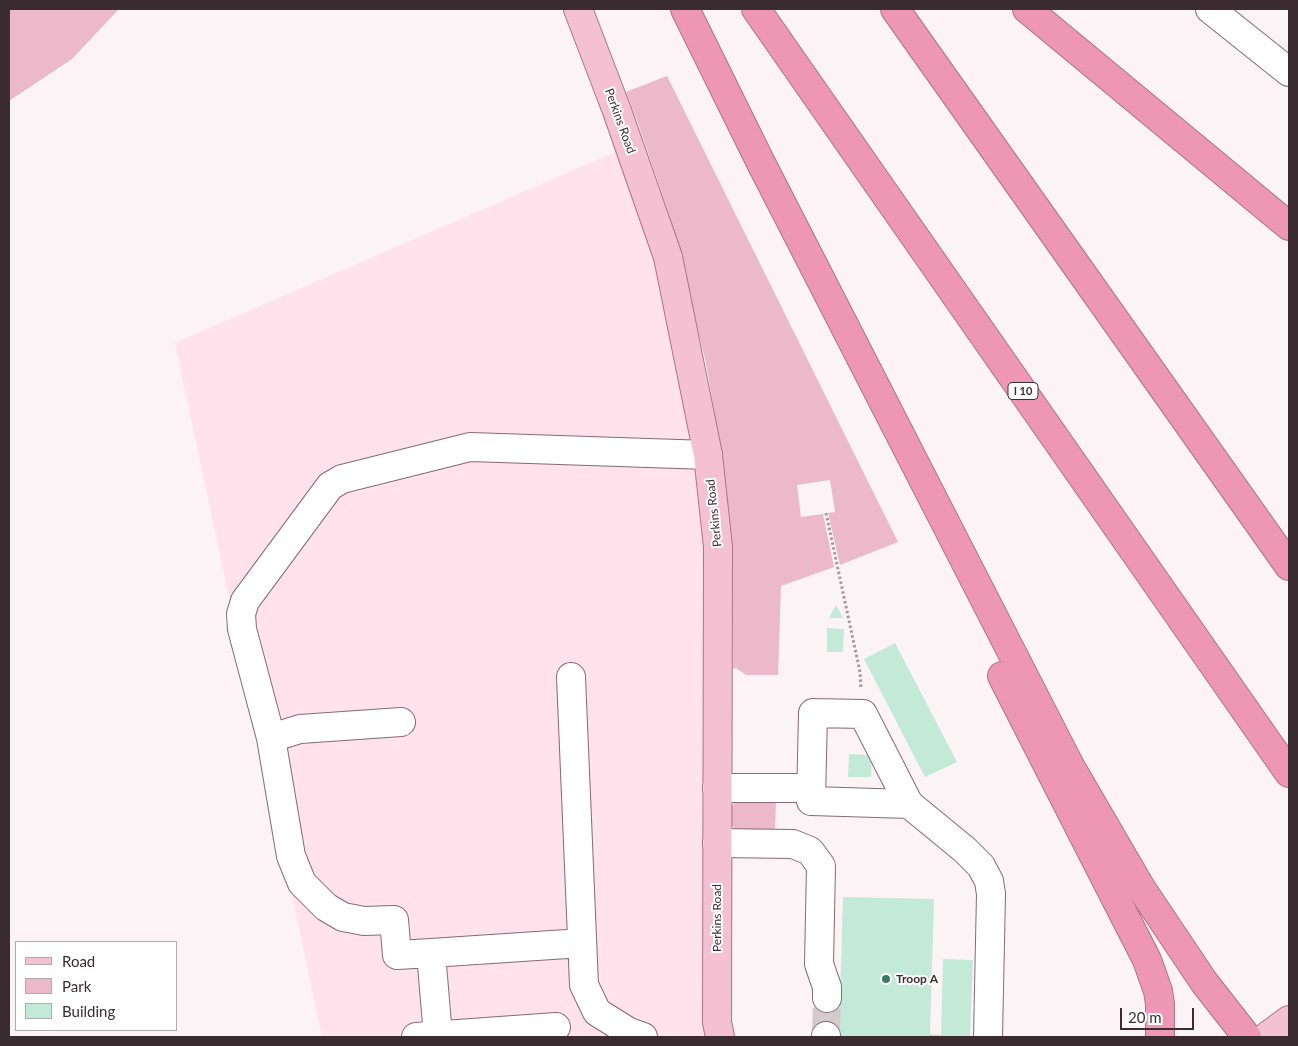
<!DOCTYPE html>
<style>
body{margin:0}
#map{position:relative;width:1298px;height:1046px;overflow:hidden;background:#fbf3f5;font-family:Lato,sans-serif}
canvas{display:block}
.frame{position:absolute;inset:0;border:10px solid #3b2c31;pointer-events:none}
.legend{position:absolute;left:15px;top:941px;width:162px;height:90px;box-sizing:border-box;background:#fff;border:1px solid #b1abad;margin:0;padding:6px 9px;list-style:none;font-size:15px;color:#3b2c31}
.legend li{display:flex;align-items:center;gap:10px;height:25px}
.legend b{width:25px;border:1px solid #b1abad}
.scale{position:absolute;left:1120px;top:1008px;width:74px;height:22px;box-sizing:border-box;border:2px solid #3b2c31;border-top:0;padding-left:6px;font-size:15px;line-height:18px;white-space:nowrap;color:#3b2c31;-webkit-text-stroke:4px #fff;paint-order:stroke}
</style>
<div id="map">
<canvas width="1298" height="1046"></canvas>
<div class="frame"></div>
<ul class="legend">
<li><b style="height:6px;background:#f4c1d3"></b>Road</li>
<li><b style="height:14px;background:#ebb9c9"></b>Park</li>
<li><b style="height:14px;background:#c3e9d9"></b>Building</li>
</ul>
<div class="scale">20 m</div>
</div>
<script>
const c = document.querySelector('canvas').getContext('2d');
c.lineJoin = 'round';
function fillPath(path, color) { c.fillStyle = color; c.fill(path, 'evenodd'); }
const toPath = rows => new Path2D(rows.map(r => 'M' + r).join(''));
function trace(path, color, width, dash) { c.strokeStyle = color; c.lineWidth = width; c.lineCap = dash ? 'butt' : 'round'; c.setLineDash(dash || []); c.stroke(path); }
function write(font, color, halo, rows, align = 'center') {
  c.font = font + ' Lato,sans-serif'; c.lineWidth = 4; c.setLineDash([]); c.textBaseline = 'middle'; c.strokeStyle = halo; c.fillStyle = color; for (const [text, x, y, turn = 0] of rows) {
    c.save(); c.translate(x, y); c.rotate((+turn || 0) * Math.PI / 180); c.textAlign = isNaN(turn) ? turn : align; if (halo) c.strokeText(text, 0, 0); c.fillText(text, 0, 0); c.restore();
  }
}
fillPath(toPath([
 [629,146,708,455,720,1037,322,1037,175,343]
]), '#ffe2eb');
fillPath(toPath([
 [9,9,119,9,72,59,9,101],
 [667,76,898,542,840,565,828,513,835,512,830,480,797,485,801,517,823,514,834,567,781,586,778,675,746,675,736,668,733,669,732,577,727,508,716,423,706,363,670,217,638,123,626,92],
 [776,797,775,833,738,831,732,826,732,806,737,800]
]), '#ebb9c9');
fillPath(toPath([
 [836,605,843,618,829,618],
 [827,628,844,629,843,652,827,652],
 [895,643,957,762,925,777,864,659],
 [849,754,872,755,871,777,848,777],
 [843,897,934,899,930,1034,941,1035,943,959,973,960,970,1037,813,1036,814,998,840,998]
]), '#c3e9d9');
trace(toPath([
 [826,1036,827,998]
]), '#d5cbce', 28, [28, 14]);
const minor = toPath([
 [1210,9,1289,72],
 [571,677,584,985,597,1012,629,1032,643,1037],
 [813,713,863,714,909,804,811,801,813,713],
 [271,738,300,729,401,722],
 [717,788,811,788],
 [909,804,965,850,981,866,989,881,991,894,988,1037],
 [717,843,793,844,810,851,821,866,819,964,827,987,827,998],
 [431,953,397,955,394,920,364,921,343,917,326,907,302,883,291,856,271,738,242,629,241,614,245,601,330,486,342,479,470,447,708,455],
 [438,1036,431,953,582,943],
 [416,1037,556,1027],
 [826,1037,826,1036]
]);
const major = toPath([
 [578,9,617,111,668,257,708,455,718,547,717,1022,720,1037],
 [1266,1037,1289,1020]
]);
const highway = toPath([
 [685,9,761,163,1070,766,1141,888,1204,982,1247,1037],
 [756,9,1289,773],
 [895,9,1289,566],
 [1027,9,1289,226],
 [1002,676,1147,960,1158,991,1160,1004,1160,1037]
]);
trace(minor, '#896873', 30);
trace(major, '#af7287', 30);
trace(highway, '#af7287', 30);
trace(toPath([
 [826,513,860,672,861,689]
]), '#a4999d', 3, [2.5, 2.5]);
trace(minor, '#fff', 28);
trace(major, '#f4c1d3', 28);
trace(highway, '#ed97b5', 28);
for (const [x, y, r, color] of [
 [886,979,5,"#3d7963"]
]) { const dot = new Path2D(); dot.arc(x, y, r, 0, 2 * Math.PI); c.fillStyle = color; c.fill(dot); trace(dot, '#fff', 2); }
for (const [x, y, w] of [
 [1023,391,30]
]) { const box = new Path2D(); box.roundRect(x - w / 2, y - 8.5, w, 17, 4); c.fillStyle = '#fff'; c.fill(box); trace(box, '#3b2c31', 1); }
write('bold 11px', '#3b2c31', null, [
 ["I 10",1023,391]
]);
write('12px', '#3b2c31', '#fff', [
 ["Perkins Road",620,121,70],
 ["Perkins Road",714,513,-96],
 ["Perkins Road",717,918,-90]
]);
write('bold 12px', '#3b2c31', '#fff', [
 ["Troop A",896,979]
], 'left');
</script>
